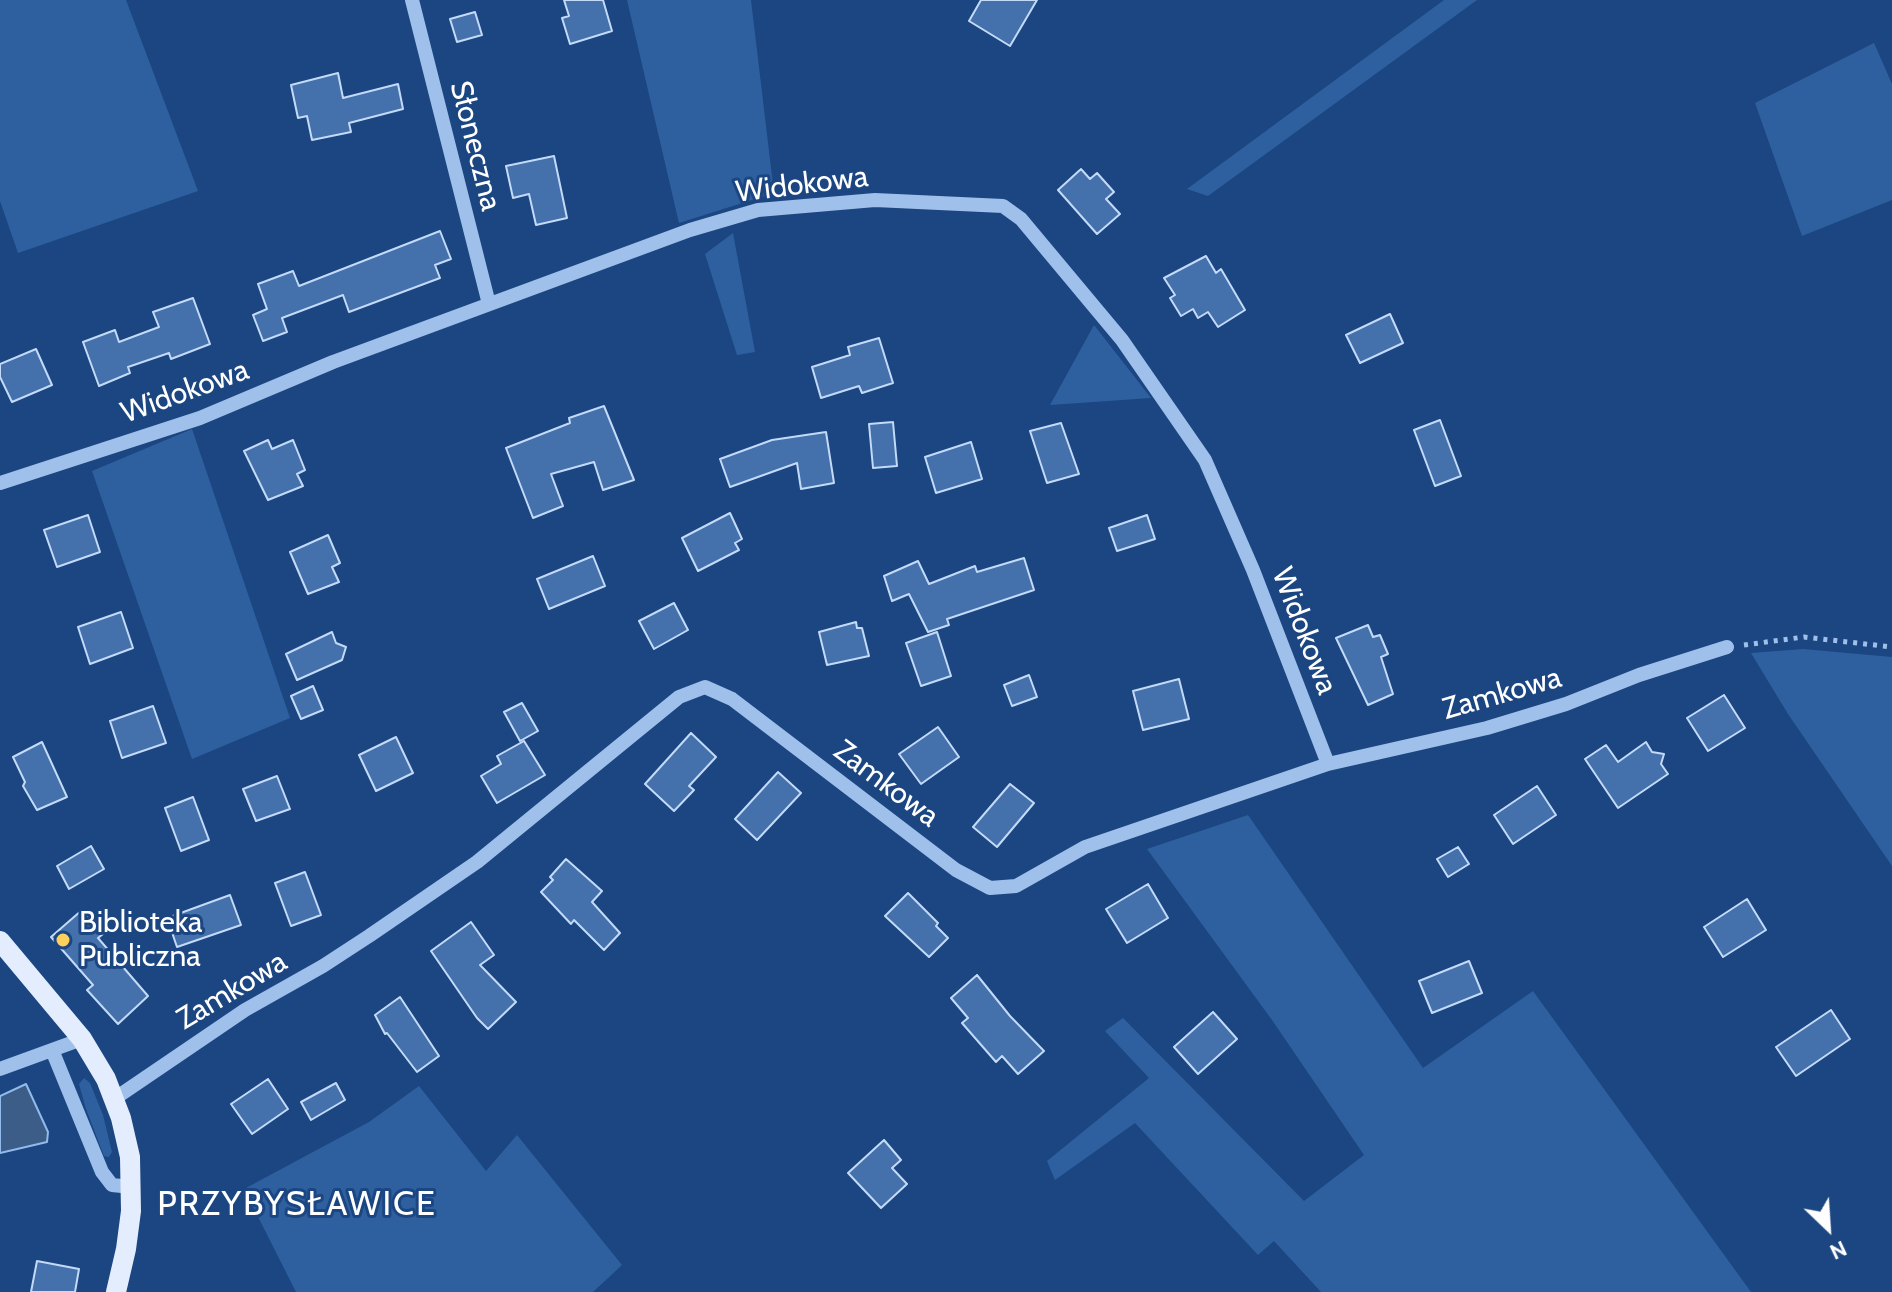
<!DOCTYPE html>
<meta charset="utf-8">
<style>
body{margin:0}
#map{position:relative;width:1892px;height:1292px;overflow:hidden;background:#1b4681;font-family:Cabin,sans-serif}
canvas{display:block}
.north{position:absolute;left:1788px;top:1188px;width:80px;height:80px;-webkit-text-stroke:6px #1b4681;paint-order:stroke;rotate:155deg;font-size:22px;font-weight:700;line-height:32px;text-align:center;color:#fff}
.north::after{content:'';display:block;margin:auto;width:28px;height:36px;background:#fff;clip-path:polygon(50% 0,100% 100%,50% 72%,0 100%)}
</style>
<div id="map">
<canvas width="1892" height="1292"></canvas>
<div class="north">N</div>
</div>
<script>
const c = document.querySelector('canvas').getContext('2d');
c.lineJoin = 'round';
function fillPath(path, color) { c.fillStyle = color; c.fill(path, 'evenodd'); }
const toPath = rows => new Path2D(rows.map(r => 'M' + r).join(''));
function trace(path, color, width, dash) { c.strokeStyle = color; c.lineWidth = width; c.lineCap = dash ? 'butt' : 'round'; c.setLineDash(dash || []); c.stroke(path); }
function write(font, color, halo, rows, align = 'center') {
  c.font = font + ' Cabin,sans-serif'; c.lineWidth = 6; c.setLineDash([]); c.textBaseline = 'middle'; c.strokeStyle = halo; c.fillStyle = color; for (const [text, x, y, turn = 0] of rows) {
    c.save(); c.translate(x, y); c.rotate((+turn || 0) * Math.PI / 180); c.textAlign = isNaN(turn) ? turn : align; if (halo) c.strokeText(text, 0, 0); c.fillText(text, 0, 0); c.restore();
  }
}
fillPath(toPath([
 [0,0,126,0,198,191,18,253,0,201],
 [627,0,751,0,774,193,679,223],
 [1444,0,1477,0,1208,196,1187,189],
 [1874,43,1892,84,1892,200,1802,236,1755,103],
 [733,233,755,352,737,355,705,254],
 [1094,325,1151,398,1050,405],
 [192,429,290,718,192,759,92,471],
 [1803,649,1892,657,1892,866,1788,714,1751,653],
 [1248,815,1423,1068,1533,991,1751,1292,1321,1292,1274,1241,1258,1255,1135,1123,1055,1180,1047,1161,1149,1078,1105,1031,1123,1018,1304,1201,1364,1155,1272,1020,1147,849],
 [84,1078,90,1083,103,1115,112,1152,109,1157,104,1156,86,1109,79,1084],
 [419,1086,486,1171,517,1135,622,1265,593,1292,296,1292,244,1189,369,1122]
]), '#2e60a0');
const water = toPath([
 [26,1084,48,1132,47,1142,0,1153,0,1096,26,1084]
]);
fillPath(water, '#3d5d89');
trace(water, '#92bbec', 2);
const building = toPath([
 [564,0,603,0,612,31,570,44,562,18,569,16,564,0],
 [981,0,1037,0,1010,46,969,21,981,0],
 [475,12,482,35,457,42,450,19,475,12],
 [338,73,343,98,398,84,403,109,349,123,351,132,312,140,307,116,298,118,291,85,338,73],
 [554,156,567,218,536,225,529,194,513,198,506,166,554,156],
 [1081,169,1090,179,1097,173,1114,192,1106,199,1120,214,1097,234,1058,190,1081,169],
 [440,231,451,259,435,265,440,278,349,312,343,295,282,318,287,332,263,341,253,315,267,309,258,284,293,271,299,286,440,231],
 [1206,256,1216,273,1221,269,1245,310,1218,327,1208,312,1198,318,1193,309,1181,316,1170,298,1175,295,1164,278,1206,256],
 [193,298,210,344,171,359,169,353,128,367,130,373,99,386,83,342,115,330,119,342,159,327,153,312,193,298],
 [1390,314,1403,343,1360,363,1346,335,1390,314],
 [879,338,893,383,862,393,859,386,821,398,812,367,850,355,848,347,879,338],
 [36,349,52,385,12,402,0,377,0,364,36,349],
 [604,406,634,480,603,490,594,462,551,474,563,506,533,518,506,448,570,423,569,418,604,406],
 [1440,420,1461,476,1435,486,1414,430,1440,420],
 [893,422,897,466,873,468,869,424,893,422],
 [1061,423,1079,474,1047,483,1030,431,1061,423],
 [826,432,834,483,801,489,797,463,730,487,720,459,772,440,826,432],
 [268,440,272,449,293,440,305,470,297,474,303,486,268,500,244,451,268,440],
 [971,442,982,479,936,493,925,457,971,442],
 [730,513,742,539,735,543,739,550,698,571,682,538,730,513],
 [88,515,100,552,57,567,44,530,88,515],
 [1147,515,1155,539,1117,551,1109,528,1147,515],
 [328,535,340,563,332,567,339,582,308,594,290,552,328,535],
 [593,556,605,586,549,609,537,579,593,556],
 [1024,558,1034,590,947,619,949,625,928,632,909,594,892,601,884,576,918,561,929,584,975,566,977,572,1024,558],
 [674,603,688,630,654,649,639,621,674,603],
 [121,612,133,648,90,664,78,627,121,612],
 [856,622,857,628,862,628,869,656,827,665,819,632,856,622],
 [1368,625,1373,637,1380,635,1388,654,1381,657,1393,694,1368,705,1336,638,1368,625],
 [332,632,336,643,346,647,342,660,297,680,286,654,332,632],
 [937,632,951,676,921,686,906,643,937,632],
 [1029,675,1037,697,1012,706,1004,685,1029,675],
 [1179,679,1189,719,1143,730,1133,691,1179,679],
 [313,686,323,710,301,719,291,696,313,686],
 [1724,695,1745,728,1708,751,1687,718,1724,695],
 [522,703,538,731,520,741,504,712,522,703],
 [153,706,166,743,122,758,110,721,153,706],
 [938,727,959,757,921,784,899,754,938,727],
 [691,733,716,757,689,786,694,790,674,811,645,784,691,733],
 [396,737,413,773,376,791,359,755,396,737],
 [524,741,545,775,497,803,481,776,501,764,497,756,524,741],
 [42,742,67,797,37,810,23,786,25,782,13,757,42,742],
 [1646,742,1652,752,1664,754,1661,764,1668,774,1618,808,1585,759,1606,745,1618,762,1646,742],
 [778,772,801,793,757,840,735,819,778,772],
 [277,776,290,809,256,821,243,789,277,776],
 [1010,784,1034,803,997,847,973,827,1010,784],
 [1537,786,1556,815,1513,844,1494,815,1537,786],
 [193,797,209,840,181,851,165,808,193,797],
 [91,846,104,869,69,889,57,866,91,846],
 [1458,847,1469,864,1448,877,1437,859,1458,847],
 [566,859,602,891,592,902,620,933,604,950,574,920,571,924,541,892,553,880,550,877,566,859],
 [305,872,321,915,291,926,275,883,305,872],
 [1148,884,1168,918,1127,943,1106,909,1148,884],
 [908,893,938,923,936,926,948,938,929,957,885,916,908,893],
 [230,895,241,925,177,947,167,918,230,895],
 [1747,899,1766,930,1723,957,1704,927,1747,899],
 [82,910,103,934,98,938,148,996,118,1024,87,990,93,985,51,937,82,910],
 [471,922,494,955,480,965,516,1002,488,1029,477,1018,431,951,471,922],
 [1469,961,1482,993,1432,1013,1419,981,1469,961],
 [977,975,1010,1016,1044,1051,1018,1074,1002,1056,996,1062,962,1023,968,1018,951,998,977,975],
 [400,997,439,1056,417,1072,387,1033,385,1034,375,1015,400,997],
 [1831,1010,1850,1039,1796,1076,1776,1047,1831,1010],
 [1213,1012,1237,1039,1198,1074,1174,1047,1213,1012],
 [268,1079,288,1109,252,1134,231,1104,268,1079],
 [336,1083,345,1100,311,1120,301,1102,336,1083],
 [884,1140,901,1160,892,1168,907,1184,881,1208,848,1173,884,1140],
 [37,1261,79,1269,75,1292,31,1292,37,1261]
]);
fillPath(building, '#4470ab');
trace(building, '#c3daf8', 2);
trace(toPath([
 [1744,645,1804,637,1892,647]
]), '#9fc0ea', 5, [4, 6]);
trace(toPath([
 [412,0,489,304],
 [0,483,200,418,333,362,690,230,758,210,875,200,1003,206,1021,219,1122,340,1205,460,1253,570,1328,764],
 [52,1050,102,1172,112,1185,132,1187],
 [0,1069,82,1039],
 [114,1099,245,1010,323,966,369,936,477,862,679,697,705,687,732,699,956,870,990,888,1016,886,1085,847,1328,764,1487,728,1566,704,1639,675,1727,647]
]), '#9fc0ea', 14);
trace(toPath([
 [0,941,82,1039,106,1079,121,1118,130,1157,131,1211,126,1249,116,1292]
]), '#e3edfe', 20);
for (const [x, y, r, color] of [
 [63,940,8,"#fcd05b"]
]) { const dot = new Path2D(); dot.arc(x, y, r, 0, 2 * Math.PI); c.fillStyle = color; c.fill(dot); trace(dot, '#1b4681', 3); }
write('30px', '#fff', '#1b4681', [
 ["Słoneczna",475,146,76],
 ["Widokowa",802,185,-7],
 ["Widokowa",185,392,-20],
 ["Widokowa",1304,631,69],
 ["Zamkowa",1502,694,-16],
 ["Zamkowa",886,784,37],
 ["Zamkowa",232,991,-31]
]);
write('30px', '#fff', '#1b4681', [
 ["Biblioteka",79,923],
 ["Publiczna",79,957]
], 'left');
c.letterSpacing = '2px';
write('34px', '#fff', '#1b4681', [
 ["PRZYBYSŁAWICE",297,1205]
]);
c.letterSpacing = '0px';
</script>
